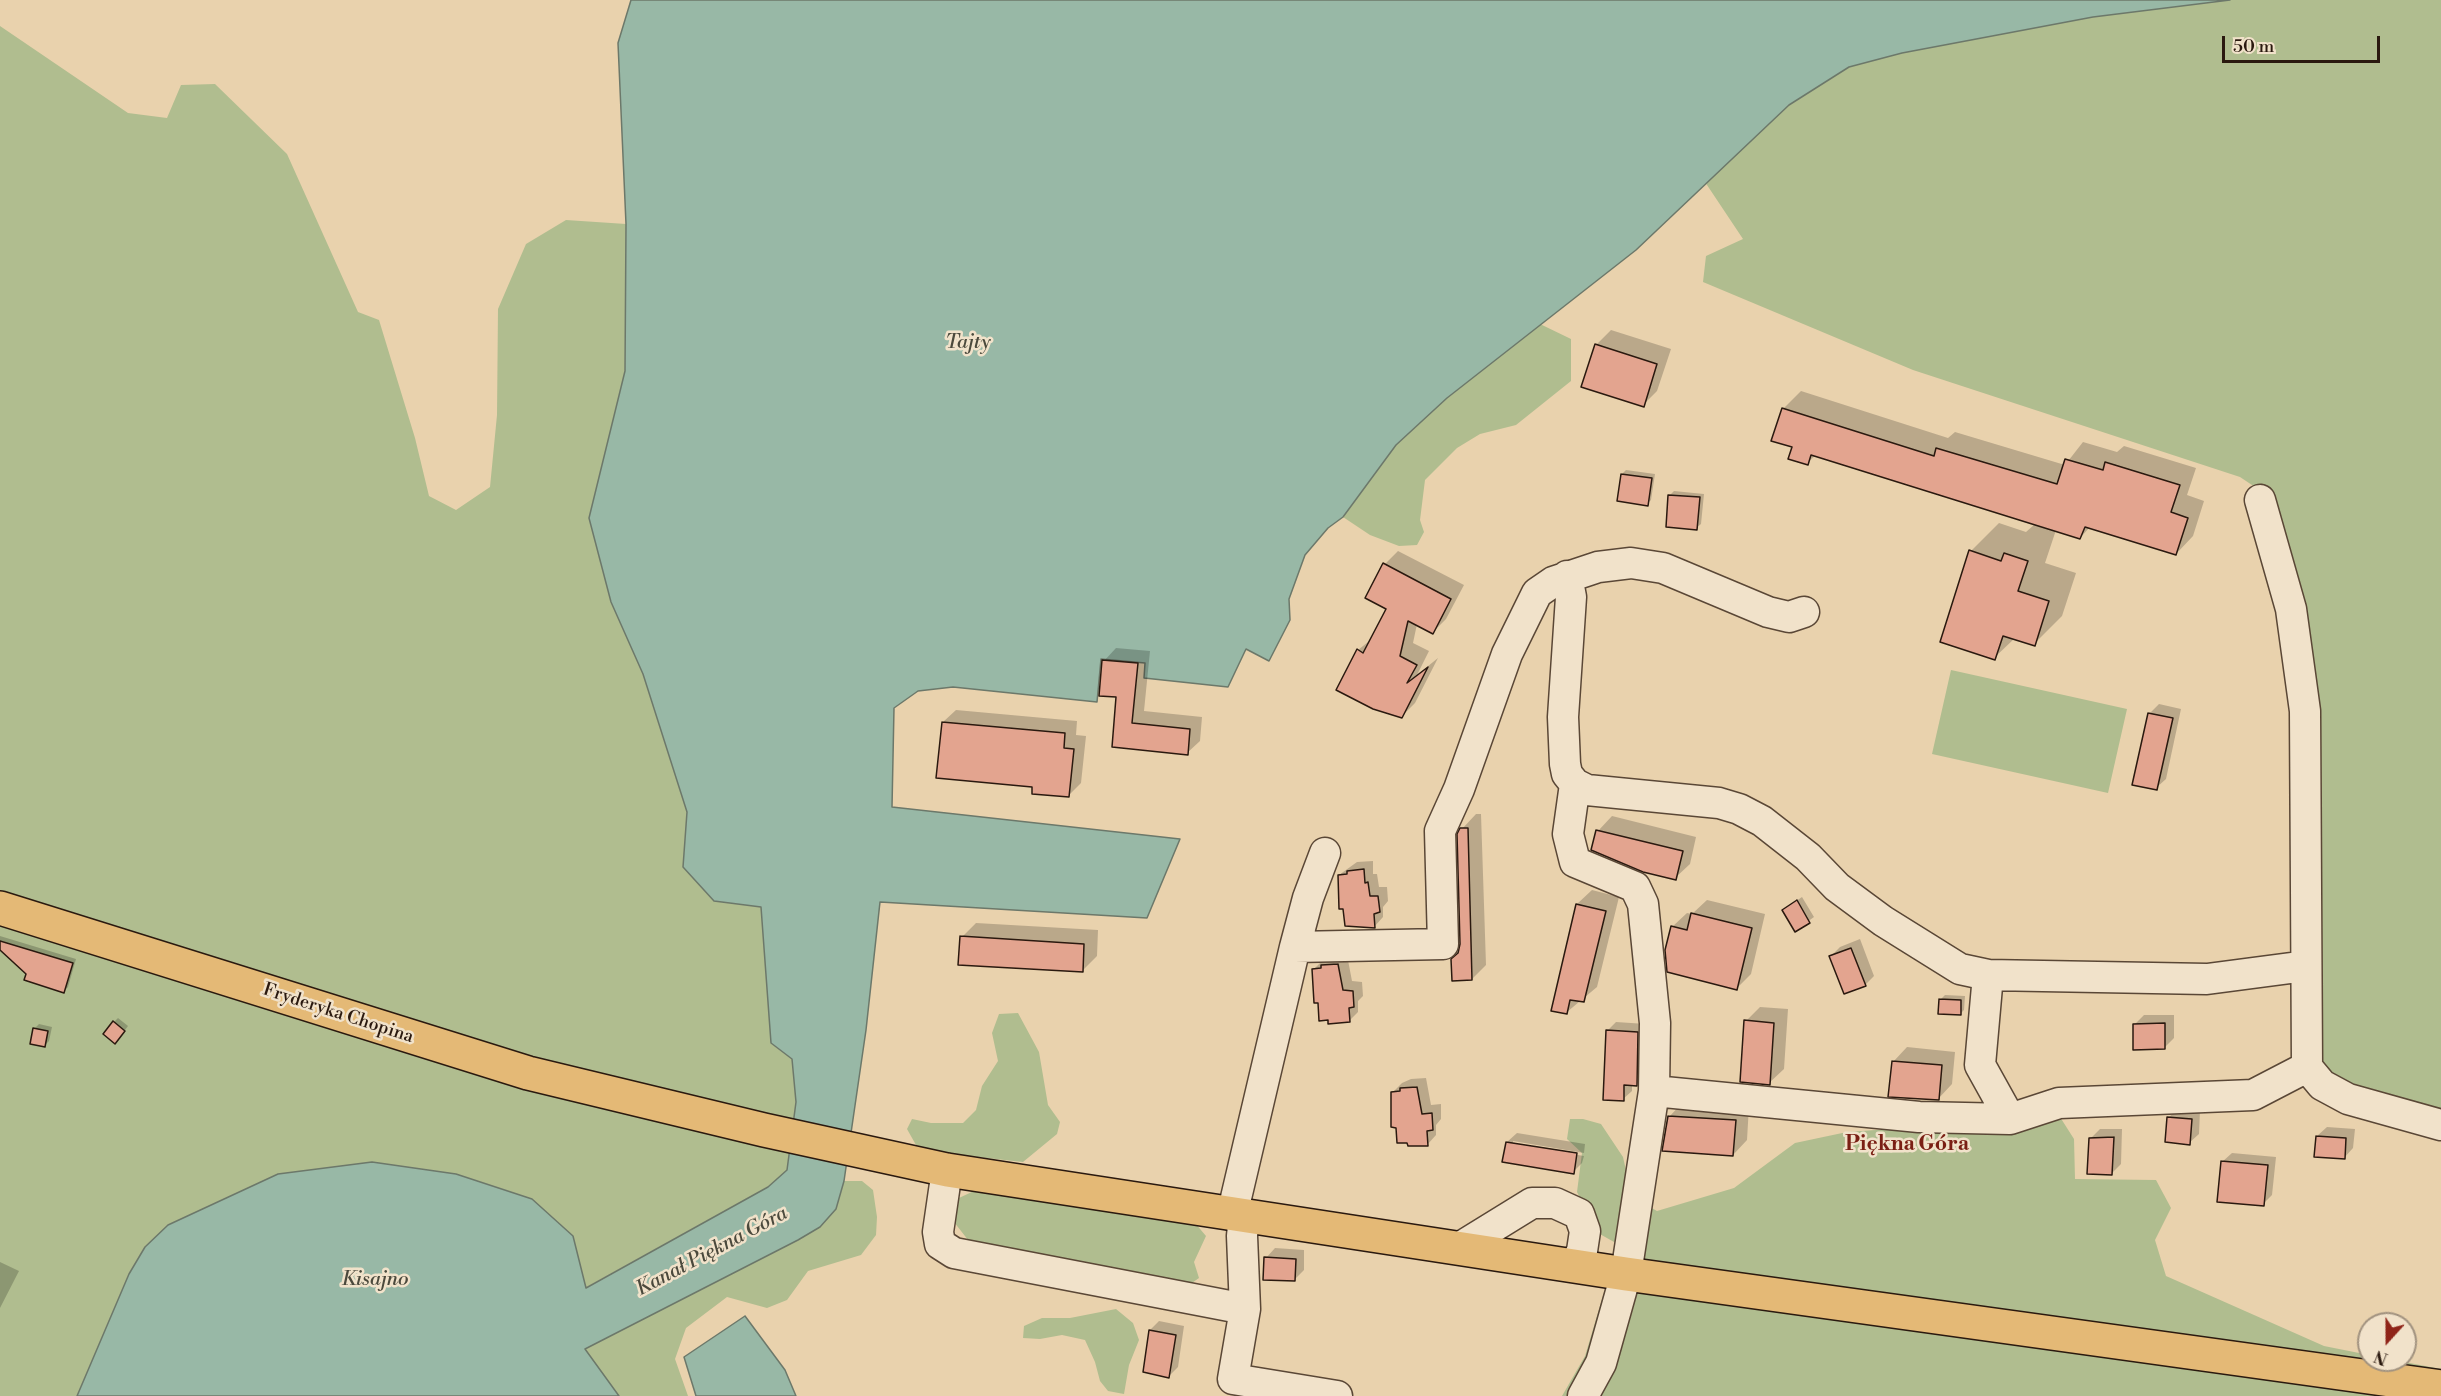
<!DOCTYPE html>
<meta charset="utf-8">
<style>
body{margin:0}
#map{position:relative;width:2441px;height:1396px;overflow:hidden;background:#e9d2ad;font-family:"Libre Bodoni",serif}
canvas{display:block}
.north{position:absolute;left:2357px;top:1312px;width:60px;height:60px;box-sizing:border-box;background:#f1e2ca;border:2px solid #a1927f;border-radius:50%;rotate:201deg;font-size:16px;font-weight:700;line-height:24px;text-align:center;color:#2a190f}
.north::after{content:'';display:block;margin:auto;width:21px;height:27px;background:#8f2418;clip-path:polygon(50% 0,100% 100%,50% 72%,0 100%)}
.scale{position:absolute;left:2222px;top:36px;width:158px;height:27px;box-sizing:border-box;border:3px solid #2a190f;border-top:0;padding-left:8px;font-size:18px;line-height:21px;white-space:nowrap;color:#2a190f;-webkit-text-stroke:4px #f1e2ca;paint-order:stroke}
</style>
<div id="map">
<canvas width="2441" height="1396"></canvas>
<div class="north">N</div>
<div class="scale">50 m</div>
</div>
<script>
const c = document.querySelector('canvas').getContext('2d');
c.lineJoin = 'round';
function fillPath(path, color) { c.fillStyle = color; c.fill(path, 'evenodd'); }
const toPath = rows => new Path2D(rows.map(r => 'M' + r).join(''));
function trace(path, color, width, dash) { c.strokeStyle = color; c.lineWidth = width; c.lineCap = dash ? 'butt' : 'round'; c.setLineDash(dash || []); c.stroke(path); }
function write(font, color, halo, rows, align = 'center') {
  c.font = font + ' "Libre Bodoni",serif'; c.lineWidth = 5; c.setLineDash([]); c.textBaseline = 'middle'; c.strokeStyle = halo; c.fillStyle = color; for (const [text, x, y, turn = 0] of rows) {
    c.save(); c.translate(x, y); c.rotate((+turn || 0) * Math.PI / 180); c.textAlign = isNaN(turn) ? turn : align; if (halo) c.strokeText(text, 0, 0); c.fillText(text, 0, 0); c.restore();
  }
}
fillPath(toPath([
 [2230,0,2441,0,2441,1113,2343,1083,2317,1062,2317,710,2273,499,2240,477,1913,370,1703,282,1706,256,1743,239,1705,182,1789,105,1849,67,1902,53,2093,17],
 [0,26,128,113,167,118,181,85,215,84,287,154,358,312,379,320,415,438,429,496,456,510,490,487,497,415,498,309,526,244,566,220,626,224,625,371,589,518,611,602,643,674,687,812,683,867,714,901,761,907,771,1043,792,1059,796,1102,787,1170,768,1187,585,1288,573,1236,532,1199,456,1174,145,1247,129,1274,77,1396,0,1396],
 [1540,324,1571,339,1571,381,1516,425,1480,434,1457,448,1425,480,1420,520,1424,532,1417,545,1399,546,1370,535,1343,517,1396,445,1447,398],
 [1951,670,2127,709,2108,793,1932,754],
 [1018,1013,1039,1052,1048,1105,1060,1122,1057,1134,1023,1162,941,1153,916,1145,907,1129,912,1119,931,1123,963,1123,976,1110,982,1086,998,1061,992,1033,999,1014],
 [2060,1117,2074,1139,2075,1179,2156,1180,2171,1208,2155,1240,2166,1276,2324,1346,2369,1355,2369,1360,2394,1360,2441,1369,2441,1396,1562,1396,1585,1356,1606,1286,1639,1256,1598,1233,1577,1192,1582,1153,1567,1139,1570,1119,1583,1119,1601,1124,1623,1157,1632,1197,1657,1211,1734,1188,1795,1143,1847,1132],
 [844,1181,862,1181,873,1190,877,1217,876,1235,861,1255,808,1271,787,1300,767,1308,727,1297,686,1328,675,1359,688,1396,597,1396,585,1349,798,1240,836,1209],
 [976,1190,1195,1223,1206,1236,1194,1262,1199,1278,1186,1287,972,1245,954,1222,959,1198],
 [1116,1309,1133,1323,1139,1340,1129,1365,1124,1394,1108,1391,1100,1381,1095,1362,1085,1340,1062,1335,1040,1339,1023,1338,1024,1326,1042,1318,1070,1318]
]), '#b0bd8f');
const water = toPath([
 [631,0,2230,0,2093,17,1902,53,1849,67,1789,105,1636,250,1447,398,1396,445,1343,517,1328,528,1305,555,1289,599,1290,620,1269,661,1246,649,1228,687,1144,678,1145,663,1101,659,1097,702,953,687,918,691,894,708,892,807,1180,839,1147,918,880,902,866,1030,844,1181,836,1209,820,1227,798,1240,585,1349,619,1396,77,1396,129,1274,145,1247,168,1225,278,1174,372,1162,456,1174,532,1199,573,1236,586,1288,768,1187,787,1170,796,1102,792,1059,771,1043,761,907,714,901,683,867,687,812,643,674,611,602,589,518,625,371,626,224,618,43,631,0],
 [745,1316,785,1370,796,1396,696,1396,684,1357,745,1316]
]);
fillPath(water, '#98b8a6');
trace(water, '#6c786a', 1.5);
fillPath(toPath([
 [1611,330,1671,349,1657,391,1643,405,1583,386,1597,344],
 [1801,391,1948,438,1955,432,2065,465,2083,442,2117,452,2124,446,2196,468,2187,495,2204,501,2193,536,2176,554,2090,527,2080,538,2056,530,2045,563,2076,573,2062,616,2034,644,2015,638,1994,658,1971,551,1999,523,2026,532,2035,524,1816,455,1807,463,1794,446,1783,409],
 [1626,470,1655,474,1651,500,1647,504,1622,474],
 [1674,491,1704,494,1701,524,1696,528,1670,495],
 [1398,551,1464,585,1446,619,1433,632,1417,624,1413,643,1429,651,1417,675,1438,658,1415,703,1402,716,1358,650,1373,638,1388,608,1385,564],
 [1116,648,1150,651,1144,711,1202,717,1200,741,1187,753,1113,746,1118,696,1104,661],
 [2159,704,2181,709,2166,779,2156,788,2134,783,2150,713],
 [956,710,1077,721,1076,735,1086,736,1081,783,1068,796,1034,786,943,722],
 [1476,814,1481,814,1486,965,1472,979,1459,953,1462,944,1462,829],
 [1612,816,1696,837,1690,864,1675,878,1598,831],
 [1373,861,1373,874,1377,874,1379,887,1387,887,1388,901,1383,907,1383,917,1374,927,1339,875,1357,862],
 [1592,890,1619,897,1597,987,1567,1012,1577,904],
 [1802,897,1814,917,1796,930,1783,910],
 [1707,900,1765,914,1751,974,1737,988,1672,927,1687,913,1692,914],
 [976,923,1098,930,1097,956,1082,971,962,937],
 [0,936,76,959,68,987,64,991,28,973,0,948],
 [1860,939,1874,976,1865,985,1831,956,1840,947],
 [1347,955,1352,981,1362,982,1363,996,1358,1001,1358,1012,1349,1021,1313,970,1323,960],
 [1945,995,1965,996,1964,1010,1960,1014,1941,999],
 [1760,1007,1788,1009,1784,1069,1769,1083,1746,1021],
 [2144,1015,2174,1015,2174,1038,2165,1047,2134,1025],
 [118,1018,128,1026,119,1038,114,1022],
 [1616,1022,1646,1024,1645,1076,1636,1085,1632,1084,1632,1091,1623,1099,1607,1031],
 [39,1024,52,1027,49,1041,45,1045,34,1029],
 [1907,1047,1955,1052,1952,1084,1938,1099,1893,1062],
 [1426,1078,1431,1105,1441,1104,1441,1119,1436,1125,1436,1135,1427,1145,1393,1092,1402,1083,1411,1079],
 [1683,1102,1749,1106,1747,1140,1733,1155,1669,1117],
 [2178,1109,2200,1110,2199,1134,2189,1143,2168,1118],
 [2327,1127,2355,1129,2353,1148,2344,1158,2317,1136],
 [2100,1129,2122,1129,2121,1164,2111,1174,2091,1138],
 [1517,1133,1585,1144,1584,1153,1513,1141,1513,1144,1584,1156,1582,1163,1573,1172,1507,1142],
 [2232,1153,2276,1157,2272,1195,2263,1204,2222,1162],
 [1275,1248,1304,1250,1304,1270,1294,1280,1266,1258],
 [0,1262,19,1271,0,1308],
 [1159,1321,1184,1326,1178,1367,1169,1376,1150,1330]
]), '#0003');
const building = toPath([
 [1595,344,1657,364,1644,407,1581,387,1595,344],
 [1782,408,1934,456,1936,448,2057,484,2065,459,2103,470,2105,462,2180,485,2171,512,2188,518,2176,555,2085,527,2080,539,1811,455,1808,465,1788,459,1792,447,1771,441,1782,408],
 [1621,474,1652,478,1648,506,1617,501,1621,474],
 [1668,495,1700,497,1697,530,1666,527,1668,495],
 [1969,550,2001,561,2004,553,2028,561,2018,591,2049,601,2035,646,2003,636,1995,660,1940,642,1969,550],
 [1383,563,1451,599,1433,634,1408,621,1400,656,1417,665,1407,683,1428,667,1402,718,1373,709,1336,690,1357,649,1363,653,1386,609,1365,598,1383,563],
 [1102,660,1138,663,1132,723,1190,729,1188,755,1112,747,1116,697,1099,696,1102,660],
 [2148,713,2173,718,2157,790,2132,785,2148,713],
 [942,722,1065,733,1064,748,1074,749,1069,797,1032,794,1032,787,936,778,942,722],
 [1460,828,1468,828,1472,980,1452,981,1451,959,1458,953,1460,944,1457,834,1460,828],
 [1596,830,1683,851,1676,880,1643,872,1591,850,1596,830],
 [1364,869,1365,883,1368,882,1370,896,1378,896,1380,912,1374,914,1375,928,1345,926,1343,909,1339,909,1338,875,1347,874,1347,871,1364,869],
 [1797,900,1810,923,1795,932,1782,910,1797,900],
 [1576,904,1606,911,1584,1002,1570,1000,1567,1014,1551,1011,1576,904],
 [1691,913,1752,928,1737,990,1667,972,1665,950,1671,926,1687,930,1691,913],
 [960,936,1084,944,1083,972,958,965,960,936],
 [0,941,73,963,64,993,24,980,26,974,0,950,0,941],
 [1851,948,1866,986,1844,994,1829,956,1851,948],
 [1338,964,1343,990,1353,991,1354,1007,1349,1008,1350,1022,1328,1024,1328,1020,1319,1021,1318,1003,1314,1003,1312,969,1321,968,1321,965,1338,964],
 [1939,999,1961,1000,1961,1015,1938,1014,1939,999],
 [1744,1020,1774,1023,1770,1085,1740,1082,1744,1020],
 [113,1021,125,1031,115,1044,103,1034,113,1021],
 [2165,1023,2165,1049,2133,1050,2133,1024,2165,1023],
 [33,1028,48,1031,45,1047,30,1044,33,1028],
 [1606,1030,1638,1032,1637,1086,1624,1085,1624,1101,1603,1100,1606,1030],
 [1892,1061,1942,1065,1939,1100,1888,1097,1892,1061],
 [1417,1087,1422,1114,1432,1113,1433,1130,1427,1131,1428,1146,1408,1146,1407,1143,1397,1143,1396,1128,1391,1127,1391,1092,1400,1091,1400,1088,1417,1087],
 [1668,1116,1736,1120,1733,1156,1662,1151,1668,1116],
 [2167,1117,2192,1119,2190,1145,2165,1142,2167,1117],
 [2316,1136,2346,1138,2345,1159,2314,1157,2316,1136],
 [2114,1137,2112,1175,2087,1174,2089,1138,2114,1137],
 [1506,1142,1577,1153,1574,1174,1502,1162,1506,1142],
 [2221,1161,2268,1165,2264,1206,2217,1202,2221,1161],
 [1264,1257,1296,1259,1295,1281,1263,1280,1264,1257],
 [1149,1330,1176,1335,1169,1378,1143,1372,1149,1330]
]);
fillPath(building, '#e3a48f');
trace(building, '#2a190f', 1.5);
const minor = toPath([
 [2260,500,2291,609,2305,711,2307,1067,2322,1085,2348,1099,2441,1125],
 [1567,576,1571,597,1563,717,1565,764,1567,774,1575,784,1587,790,1719,803,1739,809,1762,821,1808,857,1837,887,1883,921,1960,969,1988,975,2207,979,2306,966],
 [1575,784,1568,834,1575,862,1635,887,1643,904,1655,1023,1654,1091,1626,1274,1601,1363,1583,1396],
 [1295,947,1443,944,1440,831,1459,789,1507,654,1537,593,1553,582,1598,567,1631,563,1663,568,1768,612,1789,617,1804,612],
 [1988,975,1980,1065,2010,1119],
 [1654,1091,1919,1117,2010,1119,2059,1103,2253,1095,2307,1067],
 [947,1170,938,1232,940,1244,954,1253,1245,1309],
 [1232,1215,1295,947,1308,898,1325,853],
 [1244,1216,1242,1236,1245,1309,1233,1379,1337,1396],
 [1459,1248,1532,1203,1555,1203,1579,1214,1585,1231,1582,1251,1575,1265]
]);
const major = toPath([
 [0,908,528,1073,764,1130,947,1170,1626,1274,2441,1387]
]);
trace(minor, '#5a4736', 33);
trace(major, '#2a190f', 36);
trace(minor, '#f1e2ca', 30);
trace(major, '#e4b976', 33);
write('18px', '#2a190f', '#f1e2ca', [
 ["Fryderyka Chopina",338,1014,18]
]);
write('italic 20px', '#4b493c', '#f1e2ca', [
 ["Tajty",968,343],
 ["Kanał Piękna Góra",712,1252,-28],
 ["Kisajno",375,1280]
]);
write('bold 21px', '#7a1f14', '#f1e2ca', [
 ["Piękna Góra",1907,1145]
]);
</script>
